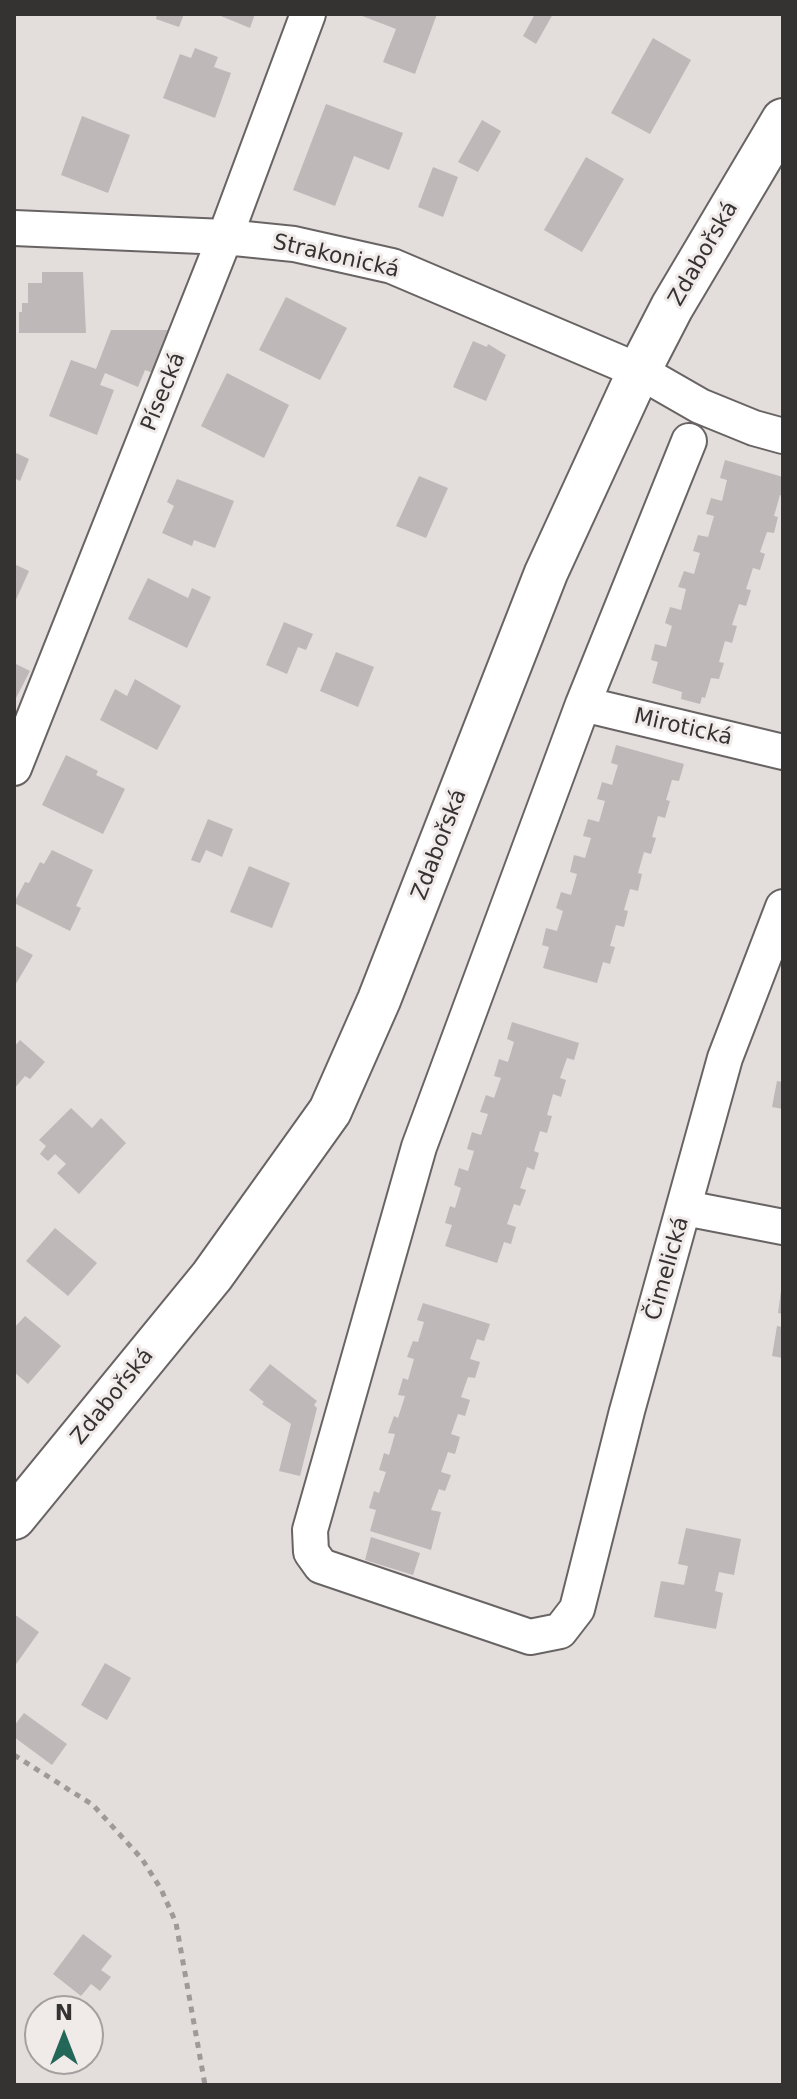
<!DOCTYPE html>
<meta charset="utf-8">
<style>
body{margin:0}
#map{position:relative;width:797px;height:2099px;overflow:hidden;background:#e3dddc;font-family:"DejaVu Sans",sans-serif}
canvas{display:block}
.frame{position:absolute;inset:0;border:16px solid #353232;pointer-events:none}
.north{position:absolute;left:24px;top:1995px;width:80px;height:80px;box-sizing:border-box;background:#f0eae9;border:2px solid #a5a0a0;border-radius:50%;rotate:0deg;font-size:22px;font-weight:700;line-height:32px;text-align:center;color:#353232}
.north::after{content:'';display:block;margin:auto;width:28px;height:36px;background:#236759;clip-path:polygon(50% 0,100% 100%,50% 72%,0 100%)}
</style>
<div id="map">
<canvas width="797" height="2099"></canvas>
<div class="frame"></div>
<div class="north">N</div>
</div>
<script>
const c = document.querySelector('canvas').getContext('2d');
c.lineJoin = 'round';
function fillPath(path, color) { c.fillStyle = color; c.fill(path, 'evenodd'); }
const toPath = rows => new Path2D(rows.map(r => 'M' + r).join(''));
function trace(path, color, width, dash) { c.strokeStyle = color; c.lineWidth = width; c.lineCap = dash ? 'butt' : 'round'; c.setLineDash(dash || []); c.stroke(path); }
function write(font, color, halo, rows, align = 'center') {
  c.font = font + ' "DejaVu Sans",sans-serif'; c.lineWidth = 6; c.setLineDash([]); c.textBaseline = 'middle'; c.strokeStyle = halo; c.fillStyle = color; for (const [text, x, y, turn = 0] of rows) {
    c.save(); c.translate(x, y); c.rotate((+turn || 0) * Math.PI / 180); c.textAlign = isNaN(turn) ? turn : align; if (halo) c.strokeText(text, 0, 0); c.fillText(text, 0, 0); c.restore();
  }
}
fillPath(toPath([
 [157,14,184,14,179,27,156,19],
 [216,14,255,14,250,28],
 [357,14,437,14,415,74,383,62,396,29],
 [535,14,553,14,536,44,523,36],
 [653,38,691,60,650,134,611,113],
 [195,48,218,57,214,67,231,73,215,118,163,98,180,54,191,58],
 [326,104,403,133,389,170,354,156,335,206,293,190],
 [82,116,130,135,108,193,61,175],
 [482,120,501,131,478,172,458,162],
 [586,157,624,179,582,252,544,230],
 [433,167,458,177,443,217,418,207],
 [42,272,83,272,86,333,19,333,19,312,22,312,22,303,28,303,28,283,42,283],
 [286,297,347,328,320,380,259,350],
 [111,330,170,330,153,373,145,370,138,387,105,373,100,385,114,390,97,435,49,416,71,360,96,369],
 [473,341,487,347,488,344,506,355,486,401,453,387],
 [227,373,289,405,264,458,201,426],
 [14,452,29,459,20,481,14,478],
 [725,460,783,477,783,496,780,495,774,516,778,517,774,533,767,532,760,552,765,554,760,570,753,568,746,589,751,590,746,606,739,604,732,625,737,626,732,643,725,641,719,662,724,663,719,679,711,678,705,698,702,697,700,704,681,699,682,692,652,683,658,662,651,660,655,644,666,647,672,626,665,623,670,607,681,610,686,589,678,587,684,571,694,574,700,553,693,551,698,535,708,537,714,516,706,514,711,498,722,501,727,480,720,478],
 [419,476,448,488,426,538,396,526],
 [177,479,234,501,215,548,194,540,192,546,162,533,174,506,167,502],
 [14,564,29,571,14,604],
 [148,578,188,598,192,588,211,597,187,648,128,619],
 [284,622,313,634,306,650,298,647,287,674,266,665],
 [336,652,374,667,358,707,320,691],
 [14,663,30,671,16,698,14,697],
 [135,679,181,706,157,750,100,720,115,689,127,696],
 [616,745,684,764,679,781,672,780,666,800,670,801,665,818,658,816,652,837,656,838,651,854,644,852,638,873,642,874,638,891,630,889,624,910,628,911,624,927,616,925,610,946,615,947,610,964,603,962,597,983,543,968,549,947,542,945,546,928,557,931,563,911,556,908,561,892,571,895,577,874,570,872,574,855,585,858,591,838,583,836,588,819,599,822,605,801,597,799,602,782,612,785,618,765,611,763],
 [66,755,98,771,96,775,125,789,103,834,42,805],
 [208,819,233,829,222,857,206,850,200,863,191,860],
 [52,850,93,870,76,906,81,908,70,931,14,903,25,882,29,883,40,862,44,864],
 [249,866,290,883,272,928,230,912],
 [14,945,33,955,14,987],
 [512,1022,579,1043,574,1060,567,1058,560,1078,566,1080,561,1097,553,1094,547,1115,552,1116,547,1133,540,1131,534,1151,539,1153,534,1170,527,1167,520,1188,526,1190,520,1206,514,1204,507,1224,516,1227,511,1244,504,1242,497,1263,445,1246,452,1225,445,1223,450,1206,455,1208,461,1188,454,1185,459,1168,468,1171,474,1151,467,1149,472,1132,481,1135,488,1114,480,1112,486,1095,494,1098,501,1078,494,1076,499,1059,508,1062,514,1042,507,1039],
 [20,1040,45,1062,30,1079,25,1076,14,1089,14,1047],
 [777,1081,783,1082,783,1109,772,1107],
 [71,1108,92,1128,101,1118,126,1143,79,1194,57,1173,66,1164,55,1154,48,1161,40,1154,46,1146,39,1140],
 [55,1228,97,1263,68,1296,26,1261],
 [781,1291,783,1292,783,1314,778,1313],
 [423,1303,490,1324,484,1341,477,1339,470,1359,480,1362,475,1378,468,1377,461,1397,470,1400,465,1416,458,1414,451,1434,460,1437,455,1454,448,1452,441,1472,451,1475,445,1491,439,1489,431,1510,441,1512,431,1550,370,1531,376,1510,369,1508,374,1491,379,1493,386,1472,379,1470,384,1453,389,1455,395,1434,388,1433,394,1416,398,1418,405,1396,398,1395,403,1378,408,1380,414,1359,407,1357,413,1341,418,1342,424,1322,417,1320],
 [25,1316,61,1346,28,1384,14,1372,14,1328],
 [777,1326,783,1327,783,1358,772,1356],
 [270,1364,317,1401,314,1405,317,1408,300,1476,279,1471,291,1424,262,1404,264,1402,249,1390],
 [686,1528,741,1539,734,1575,719,1572,715,1591,723,1593,716,1629,654,1617,661,1581,684,1585,688,1566,678,1564],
 [371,1537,420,1553,413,1575,365,1560],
 [14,1614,39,1632,14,1667],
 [105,1663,131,1678,107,1720,81,1705],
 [24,1713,67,1744,52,1765,14,1737,14,1726],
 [83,1934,112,1956,101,1970,111,1977,100,1991,91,1984,81,1996,53,1974]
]), '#beb8b8');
const minor = toPath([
 [14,228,225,237,294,244,392,266,639,371,700,406,754,428,783,436],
 [689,441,583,704,419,1147,310,1530,311,1552,321,1566,530,1637,560,1631,577,1609,627,1411,725,1058,783,907],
 [583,704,783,752],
 [14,768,225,237,308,14],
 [685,1208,783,1227]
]);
const tertiary = toPath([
 [14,1518,212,1276,330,1111,379,1000,546,573,639,371,672,307,783,120]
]);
trace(minor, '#696464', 38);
trace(tertiary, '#696464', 46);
trace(toPath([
 [14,1755,93,1805,142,1859,161,1889,176,1923,205,2085]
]), '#9e9a99', 5, [6, 6]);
trace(minor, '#fff', 34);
trace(tertiary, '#fff', 42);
write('22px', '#353232', '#f0eae9', [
 ["Zdabořská",704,254,-60],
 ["Strakonická",336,257,13],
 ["Písecká",164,392,-68],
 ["Mirotická",683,728,13],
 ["Zdabořská",440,845,-69],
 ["Čimelická",668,1269,-74],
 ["Zdabořská",113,1397,-51]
]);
</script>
